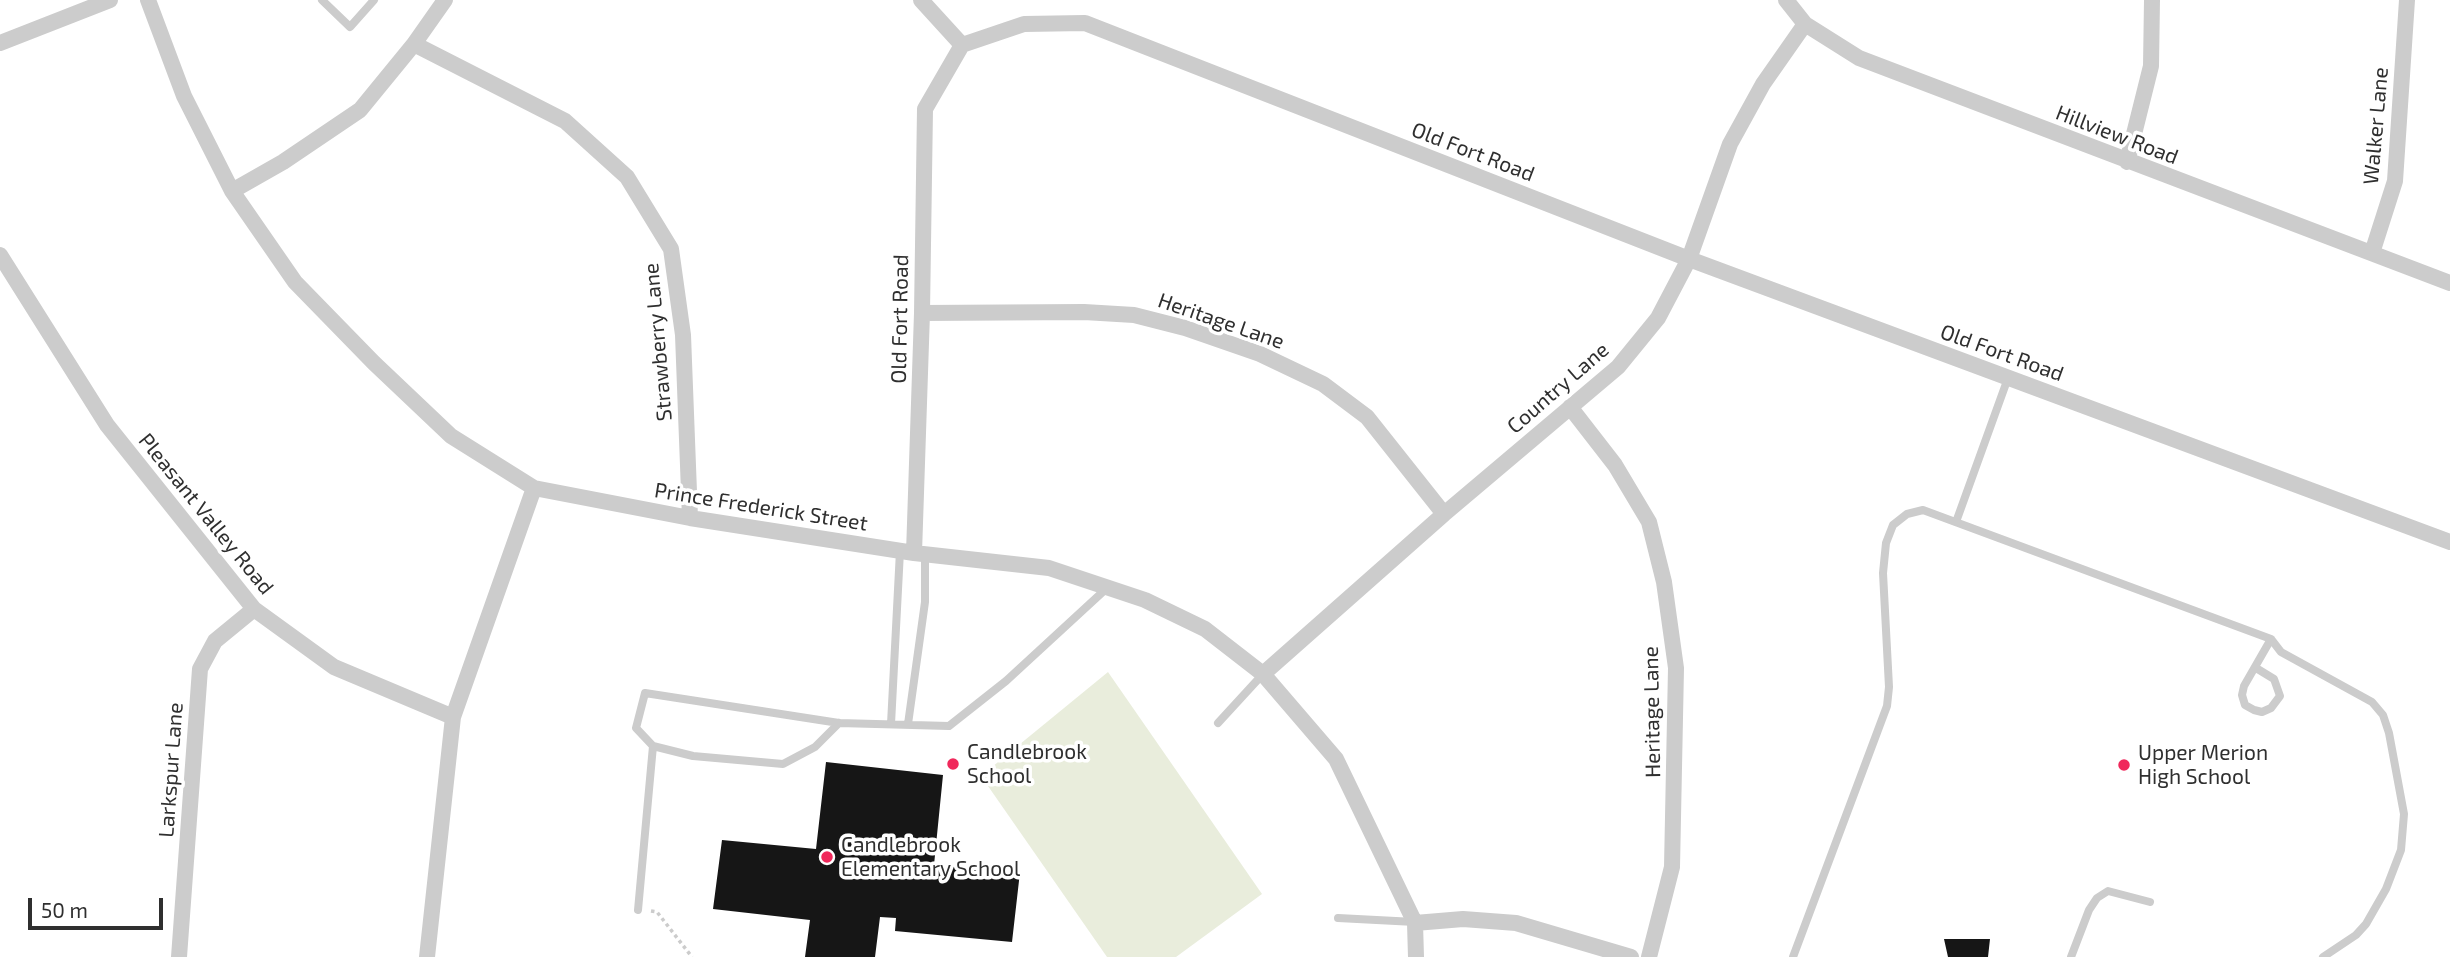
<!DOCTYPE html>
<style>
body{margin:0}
#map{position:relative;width:2450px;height:957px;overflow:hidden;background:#fff;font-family:"Exo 2",sans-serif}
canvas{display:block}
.scale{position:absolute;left:28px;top:898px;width:135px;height:32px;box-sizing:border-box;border:4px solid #2f2f2f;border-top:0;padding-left:9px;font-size:21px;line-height:24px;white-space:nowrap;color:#2f2f2f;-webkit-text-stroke:5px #fff;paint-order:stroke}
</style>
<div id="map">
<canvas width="2450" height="957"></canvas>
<div class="scale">50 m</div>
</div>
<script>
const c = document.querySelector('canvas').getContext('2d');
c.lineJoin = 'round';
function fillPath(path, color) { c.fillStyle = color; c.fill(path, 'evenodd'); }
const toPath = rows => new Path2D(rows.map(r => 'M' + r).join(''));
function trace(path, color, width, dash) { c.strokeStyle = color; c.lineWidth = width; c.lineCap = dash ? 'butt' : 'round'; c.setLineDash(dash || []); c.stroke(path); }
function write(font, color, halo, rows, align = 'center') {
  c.font = font + ' "Exo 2",sans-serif'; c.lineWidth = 7; c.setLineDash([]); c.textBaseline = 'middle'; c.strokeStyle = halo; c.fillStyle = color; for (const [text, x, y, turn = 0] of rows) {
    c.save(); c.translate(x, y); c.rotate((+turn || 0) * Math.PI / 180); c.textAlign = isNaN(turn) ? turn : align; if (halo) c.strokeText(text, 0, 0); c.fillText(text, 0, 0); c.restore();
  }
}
fillPath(toPath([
 [1108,672,1262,894,1176,957,1107,957,981,776]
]), '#e9eddc');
fillPath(toPath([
 [826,762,943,775,934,865,1020,872,1012,942,895,931,896,918,880,917,875,957,805,957,810,920,713,909,722,840,816,849],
 [1944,939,1990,939,1988,957,1948,957]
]), '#161616');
trace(toPath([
 [651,911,657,912,692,957]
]), '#ccc', 3.5, [3.5, 3.5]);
trace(toPath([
 [322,0,350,27,374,0],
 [1956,522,2008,378],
 [2256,668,2274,679,2280,696,2271,708,2262,712,2254,710,2245,705,2242,695,2244,686,2271,639,2281,652,2372,702,2383,715,2389,733,2404,814,2401,850,2386,889,2366,924,2356,935,2323,957],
 [839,723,815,747,783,764,693,756,653,746,636,728,645,693,839,723,949,726,1006,681,1107,588],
 [1218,723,1263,674],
 [891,724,900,551],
 [908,724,925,602,925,554],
 [638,910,653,746],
 [1338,918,1415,922],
 [1793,957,1887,706,1889,687,1883,573,1886,543,1893,525,1907,514,1923,510,2271,639],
 [2071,957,2089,910,2097,898,2108,891,2150,902]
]), '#ccc', 8);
trace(toPath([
 [148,0,184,96,232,191,295,282,374,363,451,436,534,488,690,518,914,553,1049,568,1145,600,1205,629,1263,674,1336,759,1415,923,1416,957],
 [921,0,962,45],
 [1786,0,1805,24,1859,58,2450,283],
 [0,43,110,0],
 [414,44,565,121,627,177,671,249,683,335,690,518],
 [2127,162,2151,66,2152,0],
 [232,191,283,162,360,110,414,44,445,0],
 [2372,253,2395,181,2407,0],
 [0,255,107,425,254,609,334,667,453,717],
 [922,313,1084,312,1134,315,1185,328,1260,354,1323,384,1367,417,1444,514],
 [1570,407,1615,465,1649,522,1664,582,1676,668,1672,867,1649,957],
 [914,553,922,313,925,109,962,45,1024,24,1085,23,1689,259,2450,542],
 [1263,674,1444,514,1618,367,1658,318,1689,259,1730,144,1763,84,1805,24],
 [1415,923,1463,919,1516,923,1631,957],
 [179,957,200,669,215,641,254,609],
 [427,957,453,717,534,488]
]), '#ccc', 16);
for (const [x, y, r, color] of [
 [953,764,7,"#f0285b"],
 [2124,765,7,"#f0285b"],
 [827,857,7,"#f0285b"]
]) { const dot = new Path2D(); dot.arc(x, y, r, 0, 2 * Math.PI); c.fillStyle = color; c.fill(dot); trace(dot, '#fff', 2.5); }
write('21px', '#2f2f2f', '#fff', [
 ["Walker Lane",2376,126,-85],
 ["Hillview Road",2117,135,21],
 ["Old Fort Road",1473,152,21],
 ["Old Fort Road",900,319,-89],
 ["Heritage Lane",1221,321,19],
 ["Strawberry Lane",658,342,-95],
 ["Old Fort Road",2002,353,20],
 ["Country Lane",1558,388,-41],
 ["Prince Frederick Street",761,507,9],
 ["Pleasant Valley Road",206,514,51],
 ["Heritage Lane",1652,712,-91],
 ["Larkspur Lane",171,770,-86]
]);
write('21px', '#2f2f2f', '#fff', [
 ["Candlebrook",967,752],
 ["School",967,776],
 ["Upper Merion",2138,753],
 ["High School",2138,777],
 ["Candlebrook",841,845],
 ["Elementary School",841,869]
], 'left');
</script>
